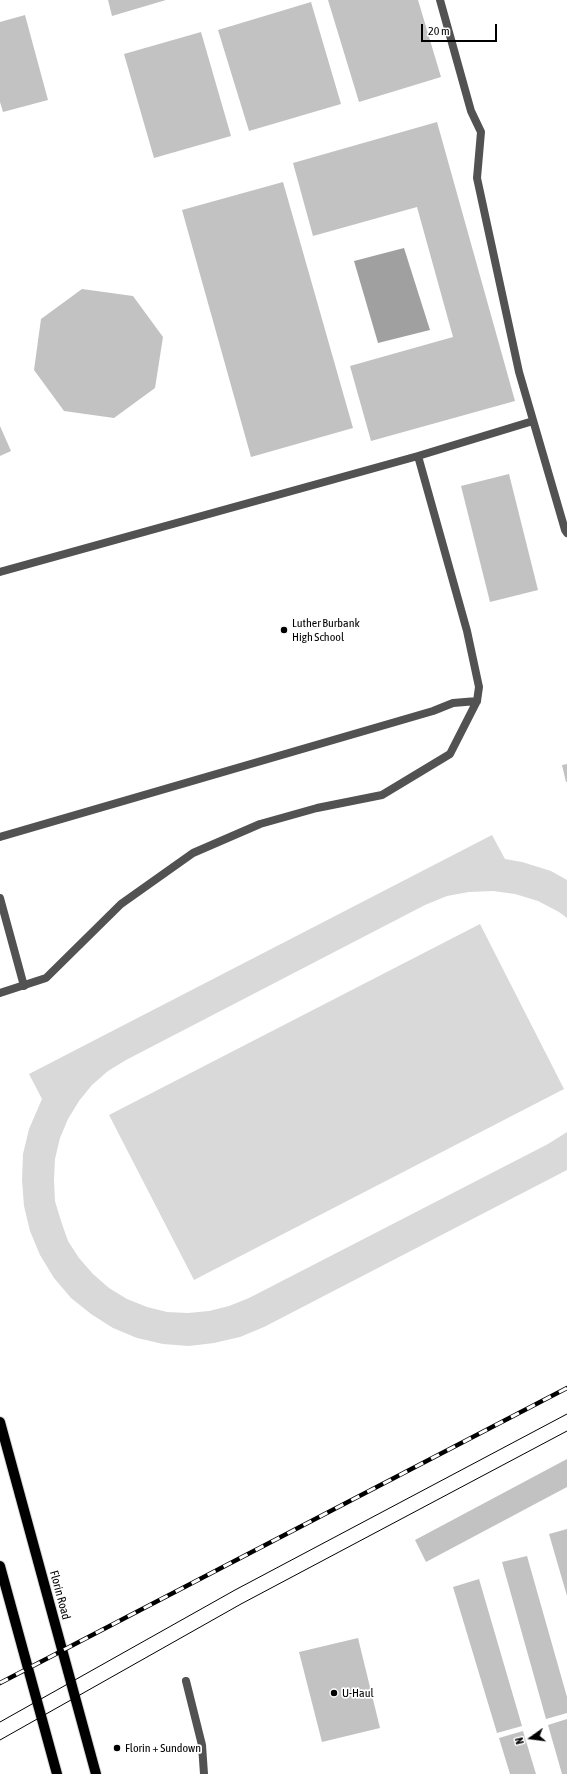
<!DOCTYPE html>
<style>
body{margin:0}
#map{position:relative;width:567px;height:1774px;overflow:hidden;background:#fff;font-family:"Asap Condensed",sans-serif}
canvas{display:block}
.north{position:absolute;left:511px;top:1718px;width:40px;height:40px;-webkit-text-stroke:3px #fff;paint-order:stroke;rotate:256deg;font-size:11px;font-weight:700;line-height:16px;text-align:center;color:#000}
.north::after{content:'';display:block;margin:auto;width:14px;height:18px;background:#000;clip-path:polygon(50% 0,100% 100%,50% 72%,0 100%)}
.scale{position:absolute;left:421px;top:24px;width:76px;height:18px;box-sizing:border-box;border:2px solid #000;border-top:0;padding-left:5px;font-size:12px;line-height:14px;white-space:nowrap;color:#000;-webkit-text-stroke:3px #fff;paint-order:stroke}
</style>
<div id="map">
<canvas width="567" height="1774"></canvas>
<div class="north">N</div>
<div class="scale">20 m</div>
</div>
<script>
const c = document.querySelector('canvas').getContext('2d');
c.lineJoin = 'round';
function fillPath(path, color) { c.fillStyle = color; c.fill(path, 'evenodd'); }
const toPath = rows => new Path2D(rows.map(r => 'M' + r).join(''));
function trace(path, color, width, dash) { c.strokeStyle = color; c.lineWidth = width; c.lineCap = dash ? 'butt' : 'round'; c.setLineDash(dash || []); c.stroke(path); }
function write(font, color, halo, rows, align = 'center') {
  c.font = font + ' "Asap Condensed",sans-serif'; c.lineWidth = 3.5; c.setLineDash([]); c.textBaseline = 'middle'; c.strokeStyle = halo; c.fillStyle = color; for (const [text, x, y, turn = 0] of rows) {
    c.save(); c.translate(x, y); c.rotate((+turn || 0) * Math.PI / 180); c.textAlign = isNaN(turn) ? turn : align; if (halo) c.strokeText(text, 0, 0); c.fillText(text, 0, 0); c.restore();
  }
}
fillPath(toPath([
 [492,835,505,859,522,862,551,871,567,880,567,918,559,912,538,901,515,894,493,891,469,892,447,896,425,905,126,1060,108,1071,92,1085,79,1101,68,1119,60,1138,55,1159,54,1180,55,1201,61,1221,68,1241,79,1258,93,1274,109,1288,127,1299,147,1307,167,1312,188,1313,209,1311,229,1306,249,1298,548,1144,567,1132,567,1170,264,1327,240,1337,214,1343,189,1346,163,1344,137,1338,113,1328,91,1314,71,1298,54,1278,40,1255,30,1231,24,1206,22,1180,23,1154,29,1129,42,1099,29,1074],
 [480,924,564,1089,194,1280,109,1115]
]), '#d9d9d9');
fillPath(toPath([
 [404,248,430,330,378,343,354,261]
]), '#a0a0a0');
fillPath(toPath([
 [108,0,166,0,112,16],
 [328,0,418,0,441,77,359,102],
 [311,2,341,104,249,131,218,30],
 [25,15,48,100,3,112,0,102,0,22],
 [201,32,231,136,154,158,124,54],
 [437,122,515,401,371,441,350,366,453,337,417,207,313,236,293,163],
 [283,182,353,428,251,457,182,210],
 [82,289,133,296,163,337,155,388,114,418,64,411,34,370,41,319],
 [0,426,11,451,0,456],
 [509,474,538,590,490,602,461,486],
 [567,764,567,782,566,782,562,765],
 [567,1459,567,1487,426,1562,415,1540],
 [567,1529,567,1596,549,1534],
 [527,1556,567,1697,567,1713,546,1719,502,1562],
 [479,1579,522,1726,497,1733,453,1587],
 [358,1638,380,1728,322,1742,299,1652],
 [567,1719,567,1774,562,1774,548,1725],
 [523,1731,536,1774,510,1774,499,1738]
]), '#c2c2c2');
const primary = toPath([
 [0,1422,96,1774],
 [0,1566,57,1774]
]);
trace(primary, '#dbdbdb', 12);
trace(toPath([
 [440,0,471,111,481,132,477,178,519,372,565,530,567,533],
 [418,456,533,421],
 [0,572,418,456,467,631,479,687,477,701,450,754,382,795,317,808,260,824,193,853,121,904,46,978,0,993],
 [0,837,433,711,453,703,477,701],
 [0,898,24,986],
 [186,1681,202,1745,204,1774]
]), '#525252', 8);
trace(primary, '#000', 10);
trace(toPath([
 [0,1722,235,1590,567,1414],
 [0,1740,241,1604,567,1431]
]), '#000', 1);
const rail = toPath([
 [0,1683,567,1388]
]);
trace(rail, '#000', 4.5);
trace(rail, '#fff', 3, [9]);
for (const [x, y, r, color] of [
 [284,630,4,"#000"],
 [334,1693,4,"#000"],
 [117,1748,4,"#000"]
]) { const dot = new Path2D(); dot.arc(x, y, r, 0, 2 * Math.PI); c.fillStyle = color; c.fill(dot); trace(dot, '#fff', 1.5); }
write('12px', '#000', '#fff', [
 ["Luther Burbank",292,623],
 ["High School",292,637],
 ["U-Haul",342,1693],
 ["Florin + Sundown",125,1748]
], 'left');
write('12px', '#000', '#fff', [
 ["Florin Road",60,1595,75]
]);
</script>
